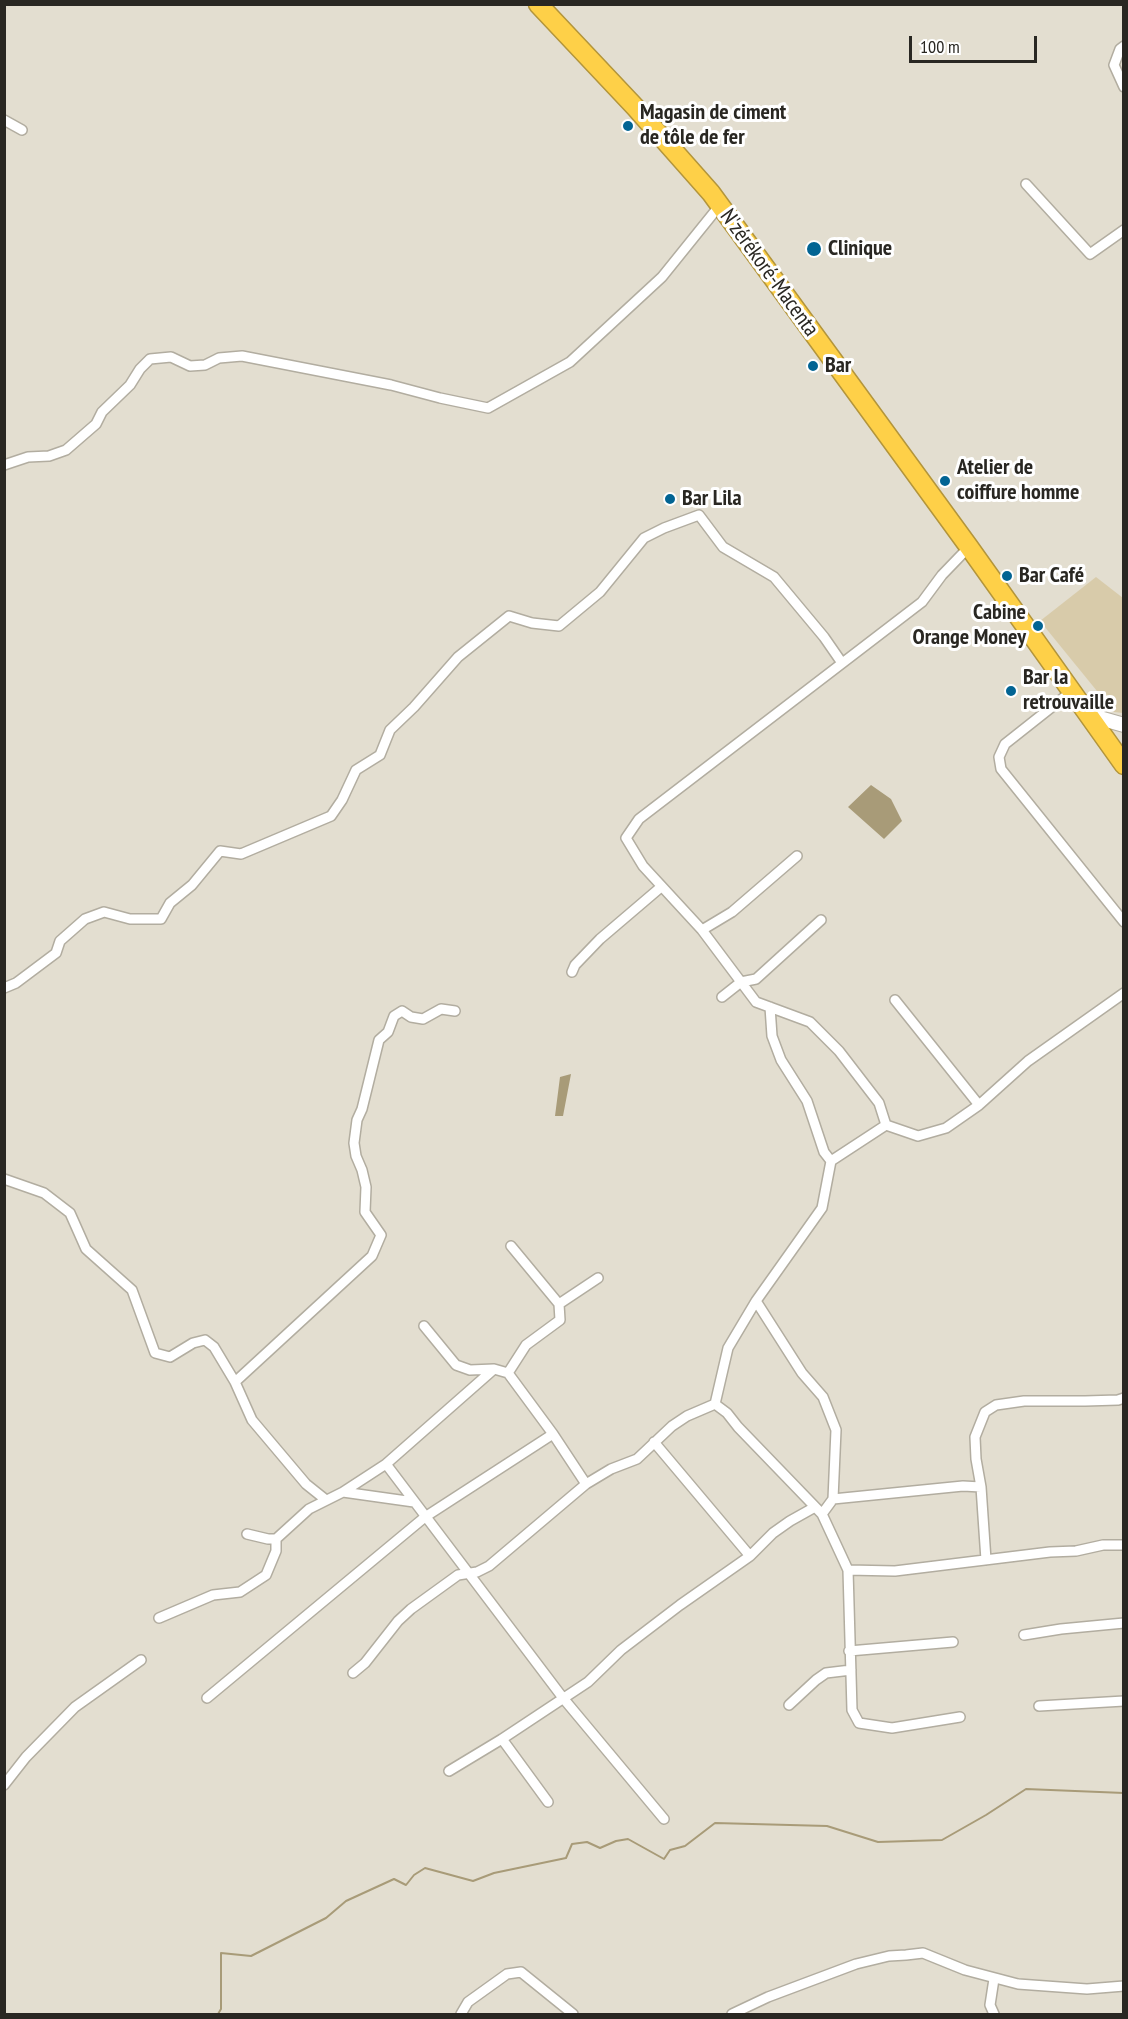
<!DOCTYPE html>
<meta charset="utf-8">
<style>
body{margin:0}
#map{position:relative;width:1128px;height:2019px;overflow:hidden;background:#e3ded0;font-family:"PT Sans Narrow",sans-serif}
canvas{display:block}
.frame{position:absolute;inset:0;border:6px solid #292722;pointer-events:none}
.scale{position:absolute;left:909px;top:36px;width:128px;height:27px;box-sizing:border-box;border:3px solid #292722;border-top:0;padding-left:8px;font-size:18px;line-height:21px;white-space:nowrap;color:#292722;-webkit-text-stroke:4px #fff;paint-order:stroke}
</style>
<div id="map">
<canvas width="1128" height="2019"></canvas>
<div class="frame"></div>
<div class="scale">100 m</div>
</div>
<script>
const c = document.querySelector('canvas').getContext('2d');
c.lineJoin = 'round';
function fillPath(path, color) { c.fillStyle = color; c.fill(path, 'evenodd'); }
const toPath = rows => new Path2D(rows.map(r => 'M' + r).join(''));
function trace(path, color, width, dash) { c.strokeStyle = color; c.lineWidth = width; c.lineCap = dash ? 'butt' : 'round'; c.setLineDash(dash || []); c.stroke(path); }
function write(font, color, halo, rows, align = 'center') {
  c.font = font + ' "PT Sans Narrow",sans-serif'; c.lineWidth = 6; c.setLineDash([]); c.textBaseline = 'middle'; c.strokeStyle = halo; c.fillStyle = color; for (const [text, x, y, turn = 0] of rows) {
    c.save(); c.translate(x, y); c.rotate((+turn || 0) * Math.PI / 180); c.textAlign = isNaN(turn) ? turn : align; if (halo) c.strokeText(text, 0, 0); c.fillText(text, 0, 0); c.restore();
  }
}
fillPath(toPath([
 [1096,577,1123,598,1123,713,1114,712,1040,621]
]), '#d8cbaa');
fillPath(toPath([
 [871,785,891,799,902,821,884,839,848,807],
 [571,1074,563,1116,555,1116,560,1077]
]), '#a89b78');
trace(toPath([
 [218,2014,221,2009,221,1953,251,1956,326,1918,346,1901,394,1879,406,1885,414,1875,425,1868,473,1881,494,1873,566,1858,572,1844,587,1842,600,1848,616,1841,628,1839,664,1859,670,1850,685,1846,715,1823,827,1826,878,1842,942,1840,986,1815,1026,1789,1124,1793]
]), '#a89b78', 2);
const street = toPath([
 [1124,46,1120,49,1114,65,1124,87],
 [4,120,22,130],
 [1026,184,1090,254,1124,230],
 [4,465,28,457,49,456,66,450,96,424,102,412,130,385,140,369,150,359,171,357,190,366,205,365,219,358,242,356,391,385,440,398,488,408,570,362,662,277,720,205],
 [1072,691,1005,744,999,757,1001,769,1124,922],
 [702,930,732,912,797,856],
 [572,972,575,965,600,939,661,887],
 [4,988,16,983,56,953,60,941,85,919,104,912,130,919,161,919,170,903,192,885,220,851,241,854,331,816,342,800,356,770,380,755,390,730,414,707,458,657,509,616,532,623,559,626,600,592,644,538,664,528,699,515,723,547,774,577,824,637,842,663],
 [1124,993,1028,1061,979,1105,946,1128,918,1136,886,1125,831,1161,822,1208,756,1301,728,1348,715,1404,727,1413,738,1427,822,1514,848,1570,895,1571,1050,1552,1076,1551,1103,1545,1124,1545],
 [722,997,741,982,756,979,821,920],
 [895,1000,979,1105],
 [770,1007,772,1036,781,1060,807,1101,824,1152,831,1161],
 [886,1125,879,1103,839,1051,810,1022,756,1002,702,930,643,866,626,838,639,819,922,602,942,575,969,547],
 [4,1179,44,1193,70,1213,86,1249,132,1290,155,1353,170,1357,193,1343,205,1340,214,1347,235,1382,252,1420,306,1484,326,1500],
 [511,1246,559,1304],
 [756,1301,802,1373,823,1397,836,1430,833,1499,822,1514],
 [424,1326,456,1365,470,1370,494,1369,508,1373,553,1434,586,1484],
 [508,1373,526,1345,560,1320,559,1304,598,1278],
 [235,1382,372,1256,381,1235,365,1212,366,1187,362,1170,356,1156,354,1143,357,1120,362,1109,379,1040,388,1032,394,1016,402,1011,411,1017,423,1019,441,1009,455,1011],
 [654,1442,750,1556],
 [386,1464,563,1698,664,1819],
 [343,1492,414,1502],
 [833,1499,963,1486,981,1487],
 [247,1534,268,1539,276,1539,309,1509,343,1492,386,1464,494,1369],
 [986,1560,981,1487,976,1459,975,1437,985,1412,996,1405,1024,1401,1085,1401,1118,1400,1124,1398],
 [848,1570,852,1710,859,1723,892,1728,960,1717],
 [159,1618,213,1595,240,1592,266,1575,276,1551,276,1539],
 [1024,1635,1061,1629,1124,1623],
 [849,1651,953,1642],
 [353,1673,365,1663,398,1621,411,1609,458,1575,477,1572,489,1566,586,1484,611,1469,637,1459,672,1426,687,1416,715,1404],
 [207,1698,425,1517,553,1434],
 [789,1705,816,1680,826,1673,851,1670],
 [1039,1706,1124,1701],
 [502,1739,548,1802],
 [449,1771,502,1739,588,1682,621,1650,680,1605,750,1556,773,1533,790,1521,815,1507],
 [4,1785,26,1757,75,1707,141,1660],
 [994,1979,990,2005,994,2014],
 [461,2014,468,2002,507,1974,521,1972,573,2014],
 [732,2014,768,1997,856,1964,889,1956,906,1955,923,1953,965,1970,1018,1984,1087,1989,1124,1986]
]);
const secondary = toPath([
 [1089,715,1124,725]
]);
const highway = toPath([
 [538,4,635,107,711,193,969,547,1124,765]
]);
trace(street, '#b2ada0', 12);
trace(secondary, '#b2ada0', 16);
trace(highway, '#b3953b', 21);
trace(street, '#fff', 9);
trace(secondary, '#fff', 14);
trace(highway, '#fed048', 18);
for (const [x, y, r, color] of [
 [628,126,6,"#026493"],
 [814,249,8,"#026493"],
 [813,366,6,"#026493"],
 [945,481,6,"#026493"],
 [670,499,6,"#026493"],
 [1007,576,6,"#026493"],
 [1038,626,6,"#026493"],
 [1011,691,6,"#026493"]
]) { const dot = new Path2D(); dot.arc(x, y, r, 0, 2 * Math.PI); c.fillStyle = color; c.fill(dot); trace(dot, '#fff', 2); }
write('bold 22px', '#292722', '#fff', [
 ["Magasin de ciment",640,113],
 ["de tôle de fer",640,138],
 ["Clinique",828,249],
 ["Bar",825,366],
 ["Atelier de",957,468],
 ["coiffure homme",957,493],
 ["Bar Lila",682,499],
 ["Bar Café",1019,576],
 ["Cabine",1026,613,"right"],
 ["Orange Money",1026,638,"right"],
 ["Bar la",1023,678],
 ["retrouvaille",1023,703]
], 'left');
write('22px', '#292722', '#fff', [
 ["N'zérékoré-Macenta",769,273,54]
]);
</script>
